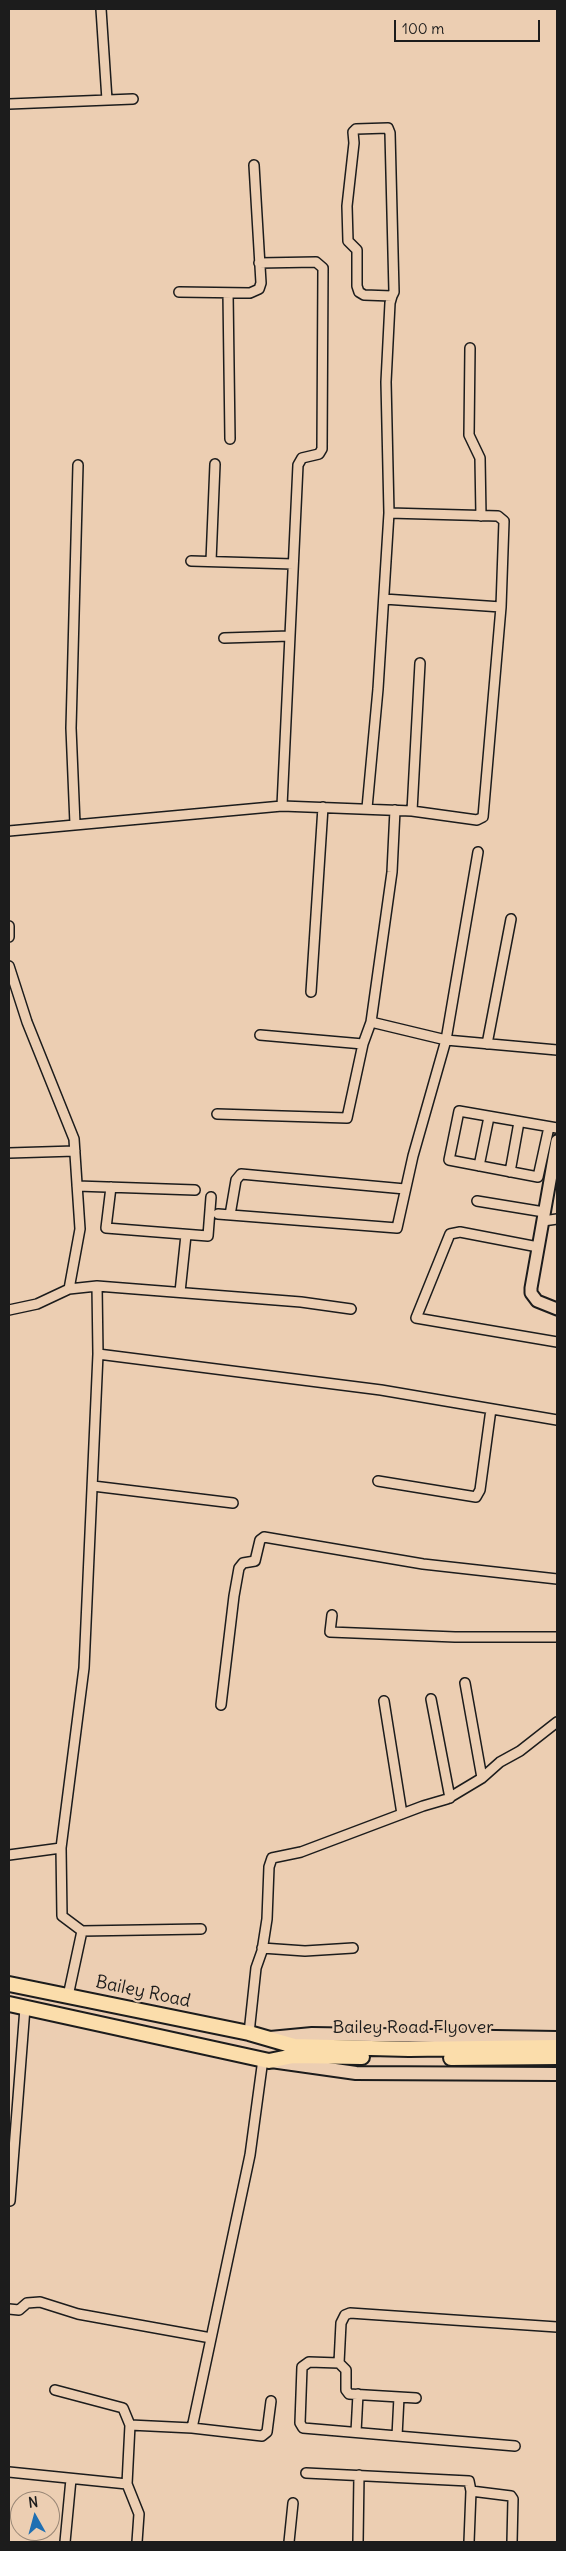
<!DOCTYPE html>
<style>
body{margin:0}
#map{position:relative;width:566px;height:2551px;overflow:hidden;background:#ecceb2;font-family:Delius,sans-serif}
canvas{display:block}
.frame{position:absolute;inset:0;border:10px solid #1c1c1c;pointer-events:none}
.north{position:absolute;left:10px;top:2491px;width:50px;height:50px;box-sizing:border-box;background:#ecceb2;border:1px solid #998776;border-radius:50%;rotate:353deg;font-size:14px;font-weight:700;line-height:20px;text-align:center;color:#1c1c1c}
.north::after{content:'';display:block;margin:auto;width:18px;height:22px;background:#1f6fb2;clip-path:polygon(50% 0,100% 100%,50% 72%,0 100%)}
.scale{position:absolute;left:394px;top:20px;width:146px;height:22px;box-sizing:border-box;border:2px solid #1c1c1c;border-top:0;padding-left:6px;font-size:15px;line-height:18px;white-space:nowrap;color:#1c1c1c;-webkit-text-stroke:4px #ecceb2;paint-order:stroke}
</style>
<div id="map">
<canvas width="566" height="2551"></canvas>
<div class="frame"></div>
<div class="north">N</div>
<div class="scale">100 m</div>
</div>
<script>
const c = document.querySelector('canvas').getContext('2d');
c.lineJoin = 'round';
const toPath = rows => new Path2D(rows.map(r => 'M' + r).join(''));
function trace(path, color, width, dash) { c.strokeStyle = color; c.lineWidth = width; c.lineCap = dash ? 'butt' : 'round'; c.setLineDash(dash || []); c.stroke(path); }
function write(font, color, halo, rows, align = 'center') {
  c.font = font + ' Delius,sans-serif'; c.lineWidth = 4.5; c.setLineDash([]); c.textBaseline = 'middle'; c.strokeStyle = halo; c.fillStyle = color; for (const [text, x, y, turn = 0] of rows) {
    c.save(); c.translate(x, y); c.rotate((+turn || 0) * Math.PI / 180); c.textAlign = isNaN(turn) ? turn : align; if (halo) c.strokeText(text, 0, 0); c.fillText(text, 0, 0); c.restore();
  }
}
const minor = toPath([
 [101,9,107,100],
 [9,104,133,99],
 [259,263,316,262,323,268,322,449,319,454,302,458,298,465,282,806],
 [179,292,250,293,259,289,261,283,254,165],
 [228,293,230,439],
 [470,348,469,435,480,458,481,516],
 [191,561,293,564],
 [211,561,215,464],
 [384,599,501,607],
 [224,638,290,636],
 [367,808,378,689,389,513,386,382,390,303,392,296,394,292,390,133,388,128,356,129,353,132,354,143,347,206,348,241,357,250,357,286,359,292,364,295,392,296],
 [412,811,420,663],
 [75,824,71,728,78,465],
 [9,831,282,806,412,811,477,820,483,817,501,607,504,521,498,516,389,513],
 [478,852,446,1040,557,1050],
 [9,926,9,937],
 [9,966,27,1022,74,1139,80,1229,69,1289],
 [311,992,323,807],
 [260,1035,363,1044],
 [487,1044,511,919],
 [217,1114,347,1118,363,1044,371,1022,392,872,395,810],
 [549,1127,538,1177,449,1160,459,1111,557,1128],
 [9,1153,75,1151],
 [479,1166,489,1117],
 [510,1172,519,1122],
 [77,1186,195,1190],
 [111,1187,106,1228,208,1236,211,1197],
 [477,1201,544,1212],
 [218,1214,397,1228,413,1156,446,1040,371,1022],
 [230,1215,236,1180,241,1174,405,1189],
 [543,1221,557,1219],
 [538,1247,460,1232,450,1234,416,1318,557,1342],
 [97,1286,98,1354],
 [180,1292,186,1235],
 [9,1310,37,1304,69,1289,97,1286,301,1302,351,1309],
 [378,1481,476,1497,480,1490,491,1409],
 [93,1486,233,1503],
 [332,1615,330,1632,455,1637,557,1637],
 [465,1683,482,1778],
 [431,1699,450,1798],
 [384,1701,402,1814],
 [221,1705,234,1596,239,1568,243,1563,255,1561,260,1540,264,1537,423,1564,557,1579],
 [9,1855,61,1848],
 [201,1929,82,1931,62,1916,61,1848,84,1668,98,1354,381,1390,557,1420],
 [262,1948,305,1951,353,1948],
 [68,1996,82,1931],
 [249,2033,256,1968,262,1951,267,1919,269,1867,272,1858,301,1852,423,1806,447,1799,482,1778,500,1762,520,1751,557,1722],
 [10,2201,25,2008],
 [9,2309,19,2310,27,2303,40,2302,78,2314,211,2338],
 [339,2363,346,2370,346,2390,349,2394,416,2398],
 [55,2390,123,2408,130,2425],
 [192,2428,262,2436,267,2432,271,2401],
 [356,2432,358,2394],
 [397,2436,399,2397],
 [515,2446,303,2428,300,2423,302,2367,309,2362,339,2363,341,2323,345,2315,350,2313,557,2327],
 [9,2472,127,2484,139,2514,137,2542],
 [306,2473,469,2481,471,2491,469,2542],
 [127,2484,130,2425,192,2428,250,2155,263,2059],
 [471,2491,511,2496,513,2499,512,2542],
 [65,2542,71,2479],
 [289,2542,293,2503],
 [358,2542,359,2475]
]);
const tertiary = toPath([
 [557,1141,531,1288,531,1293,537,1301,557,1309]
]);
const secondary = toPath([
 [270,2038,312,2034,557,2038],
 [271,2061,356,2073,557,2074]
]);
const trunk = toPath([
 [9,1984,249,2033,294,2046,409,2049,557,2047],
 [9,2004,269,2061,293,2056,362,2057],
 [451,2058,557,2057]
]);
trace(minor, '#1c1c1c', 12);
trace(tertiary, '#1c1c1c', 15);
trace(secondary, '#1c1c1c', 16);
trace(trunk, '#1c1c1c', 18);
trace(minor, '#ecceb2', 9);
trace(tertiary, '#ecceb2', 11);
trace(secondary, '#ecceb2', 12);
trace(trunk, '#fbddab', 14);
write('18px', '#1c1c1c', '#ecceb2', [
 ["Bailey Road",143,1992,12],
 ["Bailey Road Flyover",413,2028]
]);
</script>
